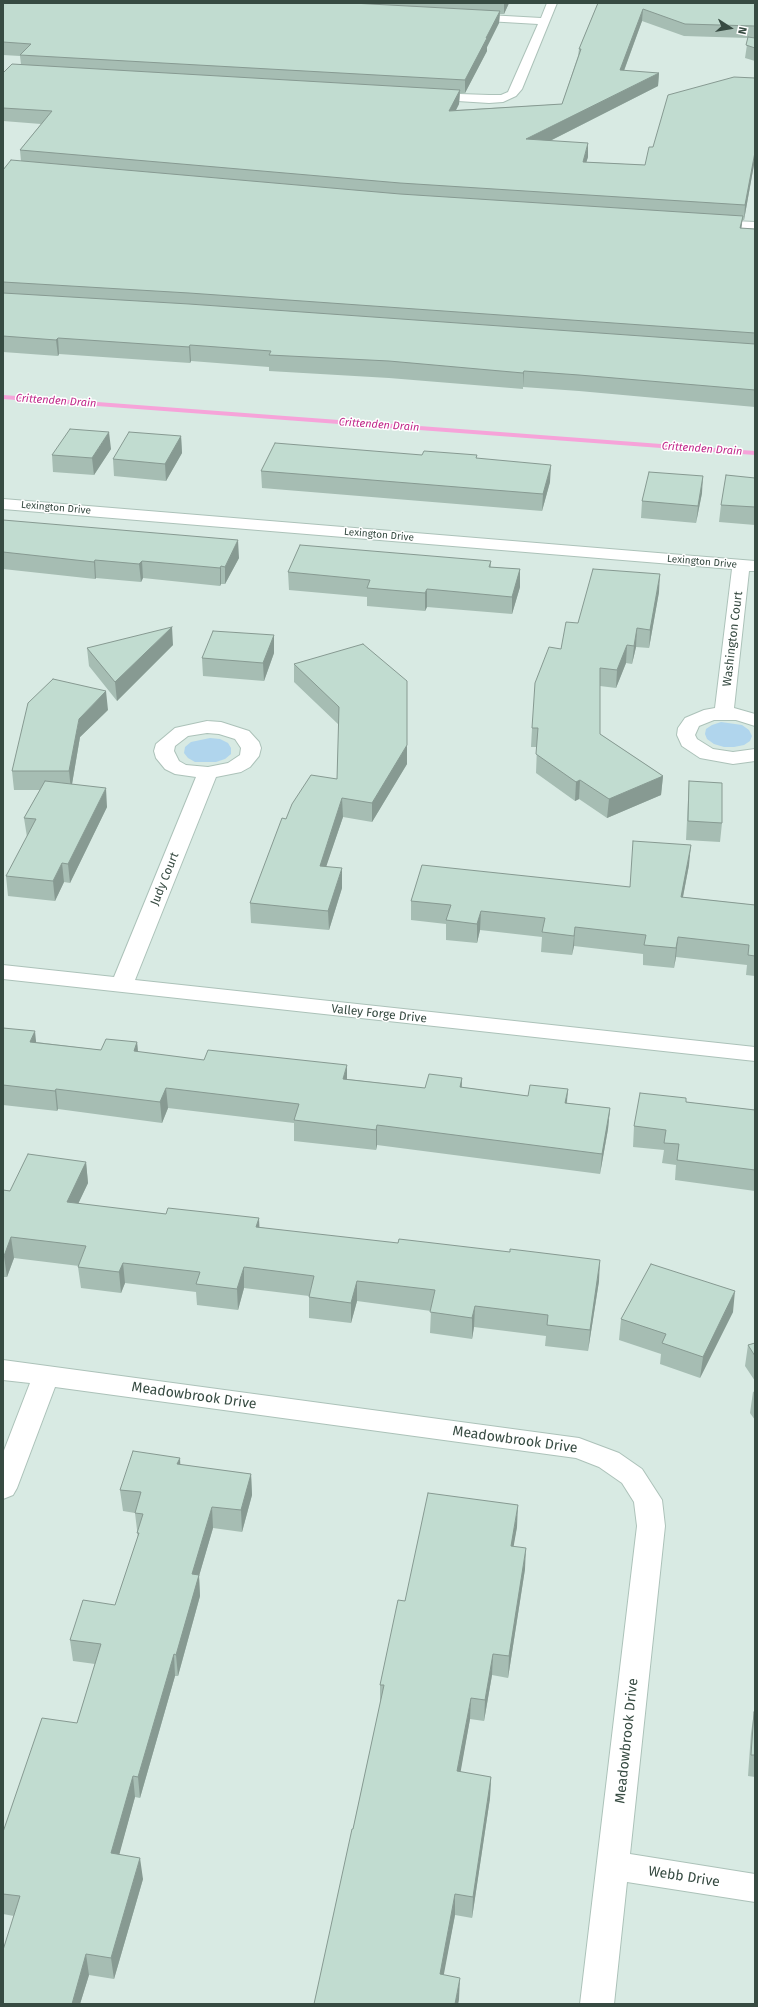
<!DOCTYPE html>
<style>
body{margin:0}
#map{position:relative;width:758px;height:2007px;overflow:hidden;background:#eaf6f2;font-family:"Fira Sans",sans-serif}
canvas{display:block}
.frame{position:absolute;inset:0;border:4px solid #374b42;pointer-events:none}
.north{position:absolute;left:710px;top:8px;width:40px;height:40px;-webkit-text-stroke:3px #fff;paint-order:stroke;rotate:102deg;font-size:11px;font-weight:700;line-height:16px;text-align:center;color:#374b42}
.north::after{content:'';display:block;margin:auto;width:14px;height:18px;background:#374b42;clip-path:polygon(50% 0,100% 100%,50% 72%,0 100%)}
</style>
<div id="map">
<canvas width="758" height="2007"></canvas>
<div class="frame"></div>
<div class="north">N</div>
</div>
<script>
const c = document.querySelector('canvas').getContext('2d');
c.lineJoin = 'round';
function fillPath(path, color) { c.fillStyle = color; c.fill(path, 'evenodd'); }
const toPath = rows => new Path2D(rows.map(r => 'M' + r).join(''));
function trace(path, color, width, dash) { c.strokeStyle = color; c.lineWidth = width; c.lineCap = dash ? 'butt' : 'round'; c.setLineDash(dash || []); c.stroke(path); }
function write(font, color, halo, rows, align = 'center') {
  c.font = font + ' "Fira Sans",sans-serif'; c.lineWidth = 3; c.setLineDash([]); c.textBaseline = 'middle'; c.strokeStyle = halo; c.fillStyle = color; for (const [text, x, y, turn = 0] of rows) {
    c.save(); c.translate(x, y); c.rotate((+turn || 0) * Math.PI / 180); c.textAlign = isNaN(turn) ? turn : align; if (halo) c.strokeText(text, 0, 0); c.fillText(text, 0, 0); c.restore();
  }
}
fillPath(toPath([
 [3,3,755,3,755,2004,3,2004]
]), '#d8eae3');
fillPath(toPath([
 [721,722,742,725,749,730,752,736,750,741,744,745,734,747,724,747,714,744,707,739,705,734,706,729,712,725],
 [210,738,220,739,228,743,231,748,231,754,225,759,216,762,195,762,188,758,184,753,185,747,191,742]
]), '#b0d5ed');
fillPath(toPath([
 [3,395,755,451,755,455,3,399,3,395]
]), '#f6a3d9');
const minor = toPath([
 [547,3,557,3,522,89,516,96,503,102,489,103,426,99,424,97,426,95,430,93,489,95,501,95,508,92,538,24,470,20,465,17,470,14,541,18,547,3],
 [712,220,755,222,755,230,707,227,705,224,712,220],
 [3,499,755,561,755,571,749,571,734,708,755,714,755,726,736,720,714,720,699,726,695,735,697,739,713,749,733,752,755,749,755,761,733,764,700,758,682,746,677,735,678,728,685,718,704,710,715,708,732,569,3,509,3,499],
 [207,721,221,722,249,731,259,742,261,748,259,756,250,767,241,772,216,777,135,980,755,1047,755,1061,3,979,3,965,114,977,196,777,175,774,165,769,156,758,154,751,156,744,175,728,207,721],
 [207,733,219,734,235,739,241,748,240,755,228,763,208,767,186,765,179,761,174,751,175,746,188,736,207,733],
 [3,1360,579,1438,619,1453,642,1469,662,1500,665,1526,630,1854,755,1874,755,1902,627,1882,614,2004,580,2004,637,1526,634,1502,622,1483,599,1467,576,1458,55,1387,17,1488,13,1495,3,1499,3,1453,30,1383,3,1380,3,1360]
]);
trace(minor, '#acc2b9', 2);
fillPath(minor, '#fff');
fillPath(toPath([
 [3,3,509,3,504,14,500,14,499,23,487,47,487,51,465,93,460,93,459,104,456,110,562,104,578,56,579,49,598,3,755,3,755,61,745,58,748,38,684,36,642,21,624,71,659,73,658,86,550,141,588,157,586,162,645,165,755,159,744,220,742,220,741,228,755,229,755,407,579,391,523,387,523,389,389,378,269,371,269,367,191,361,190,363,59,354,58,356,3,352,3,170,21,161,20,150,41,124,3,121,3,73,21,64,20,56,3,55],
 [181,436,182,453,166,481,114,476,113,459],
 [111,449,94,475,53,472,52,455],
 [422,455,477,459,550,482,542,511,262,488,261,471],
 [755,478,755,525,719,522,721,505],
 [702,493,696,523,641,518,642,501],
 [3,520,239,558,225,584,221,584,220,586,143,578,141,582,96,578,95,579,3,569],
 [491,561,491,567,520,569,520,587,512,614,427,607,425,611,367,606,367,597,289,590,288,572],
 [659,592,649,648,636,647,632,664,626,663,616,688,600,686,600,734,663,776,661,795,607,818,579,799,575,801,536,773,537,747,531,747,532,728,561,649,578,623],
 [274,635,274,653,264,681,203,676,202,658],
 [173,645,117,701,89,666,87,648],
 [294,664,407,764,372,822,343,817,326,866,342,888,329,930,251,923,250,903,337,779,339,725,294,682],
 [108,710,80,737,72,784,107,807,70,883,64,882,55,901,8,896,6,876,27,837,24,818,40,790,14,790,12,771],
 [689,781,722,823,720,842,686,840,688,800],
 [689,865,683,897,755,905,755,976,746,975,747,965,676,957,674,968,643,965,643,954,574,946,572,955,541,952,542,937,480,930,477,943,446,940,446,924,411,920,411,901,630,887],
 [3,1028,36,1042,101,1050,137,1042,138,1052,347,1079,425,1088,462,1078,462,1087,528,1096,568,1089,567,1103,610,1108,608,1129,600,1174,377,1145,376,1150,294,1141,294,1123,168,1108,162,1123,58,1109,57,1111,3,1105],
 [686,1102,755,1110,755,1191,675,1180,676,1165,662,1163,664,1150,633,1147,634,1126],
 [86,1162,88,1183,78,1204,166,1214,259,1218,259,1227,599,1281,588,1351,545,1346,546,1336,474,1327,472,1339,430,1333,431,1311,357,1301,351,1323,309,1318,309,1296,244,1288,238,1310,197,1305,196,1292,125,1283,121,1293,81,1288,78,1267,79,1266,14,1258,7,1277,3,1277,3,1190,10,1191],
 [733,1312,700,1378,660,1364,661,1354,619,1340,621,1319],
 [755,1343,755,1381,745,1366,748,1345],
 [755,1391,755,1420,750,1413,753,1392],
 [180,1458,180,1465,251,1474,252,1495,242,1532,213,1528,199,1576,200,1596,178,1676,175,1676,140,1798,135,1797,119,1854,143,1879,114,1979,89,1975,80,2004,3,2004,14,1916,3,1914,3,1832,77,1723,95,1664,73,1661,70,1640,115,1605,138,1538,135,1513,123,1511,120,1490],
 [517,1527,513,1546,525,1569,508,1678,492,1675,484,1721,470,1719,460,1772,491,1777,490,1798,472,1918,455,1915,443,1975,459,1999,458,2004,353,1829,380,1705,380,1685,405,1601],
 [754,1712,755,1712,755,1777,748,1776,751,1733]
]), '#a6bdb3');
fillPath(toPath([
 [504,3,509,3,504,14],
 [643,9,642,21,619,84,620,70],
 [500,11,499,23,487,47,487,51,465,93,465,80,486,38],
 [659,73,658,86,526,153,526,139],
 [460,90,459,104,449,124,449,111],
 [588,143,588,157,582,176,583,162],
 [755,152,755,159,744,220,745,205],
 [743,216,741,231,740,228],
 [58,338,59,354,58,356,56,340],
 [190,345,191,361,190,363,189,347],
 [524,371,523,387,523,389,523,373],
 [109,432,111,449,94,475,92,458],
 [181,436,182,453,166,481,165,464],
 [551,465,550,482,542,511,543,494],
 [703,476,702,493,696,523,698,506],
 [238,540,239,558,225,584,225,567],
 [95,560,96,578,95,579,94,562],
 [142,561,143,578,141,582,139,564],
 [221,566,221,584,220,586,220,568],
 [520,569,520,587,512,614,512,597],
 [660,574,659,592,649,648,650,630],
 [427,589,427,607,425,611,425,593],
 [172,627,173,645,117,701,115,682],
 [637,628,636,647,632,664,634,646],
 [274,635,274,653,264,681,263,663],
 [627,645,626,663,616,688,617,670],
 [106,691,108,710,80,737,71,790,69,771,79,719],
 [407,745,407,764,372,822,372,803],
 [663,776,661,795,607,818,609,799],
 [580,780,579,799,575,801,576,782],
 [106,788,107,807,70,883,68,864],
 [342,798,343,817,320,885,320,866],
 [691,845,689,865,679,917,681,897],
 [62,863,64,882,55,901,53,881],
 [342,868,342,888,329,930,328,911],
 [481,911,480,930,477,943,477,924],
 [575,927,574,946,572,955,574,936],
 [678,937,676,957,674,968,676,948],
 [35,1031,37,1051,30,1042],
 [137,1042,139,1063,134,1051],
 [347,1065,347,1086,343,1079],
 [462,1078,461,1098,460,1087],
 [166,1088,168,1108,162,1123,160,1102],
 [56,1089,58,1109,57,1111,55,1091],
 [568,1089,566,1109,565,1103],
 [610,1108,608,1129,600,1174,602,1154],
 [377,1125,377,1145,376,1150,376,1130],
 [86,1162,88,1183,69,1223,67,1202],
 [259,1218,260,1239,256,1227],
 [11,1237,14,1258,7,1277,4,1256],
 [600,1260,599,1281,588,1351,590,1330],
 [123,1263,125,1283,121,1293,119,1272],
 [244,1267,244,1288,238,1310,237,1289],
 [357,1281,357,1301,351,1323,351,1303],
 [735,1291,733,1312,700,1378,703,1357],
 [475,1306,474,1327,472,1339,472,1318],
 [180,1458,181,1479,177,1464],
 [251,1474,252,1495,242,1532,241,1510],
 [518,1505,517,1527,510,1567,511,1546],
 [212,1507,213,1528,199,1576,200,1596,178,1676,176,1655,192,1574],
 [526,1548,525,1569,508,1678,509,1656],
 [174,1654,175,1676,140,1798,138,1777],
 [493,1654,492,1675,484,1721,485,1700],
 [471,1698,470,1719,457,1792,457,1771],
 [133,1776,135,1797,114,1874,111,1853],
 [491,1777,490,1798,472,1918,473,1897],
 [140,1858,143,1879,114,1979,111,1958],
 [455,1894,455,1915,440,1995,440,1974],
 [86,1954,89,1975,80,2004,72,2004],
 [460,1978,459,1999,458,2004,455,2004]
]), '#879a92');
const building = toPath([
 [3,3,352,3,500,11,486,38,487,38,465,80,20,55,31,44,3,42,3,3],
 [598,3,755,3,755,26,685,24,643,9,620,70,659,73,526,139,588,143,583,162,645,165,649,147,653,147,668,95,734,77,755,78,755,152,745,205,400,183,20,150,52,111,3,108,3,73,12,64,460,90,449,111,562,104,581,49,579,49,598,3],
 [748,37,755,38,755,48,746,45,748,37],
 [11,160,400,194,743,216,740,228,755,229,755,333,189,293,3,282,3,170,11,160],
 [3,293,189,304,755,344,755,390,579,375,524,371,523,373,389,361,269,355,271,351,190,345,189,347,58,338,56,340,3,336,3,293],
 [70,429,109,432,92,458,52,455,70,429],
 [129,432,181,436,165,464,113,459,129,432],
 [275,443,422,455,424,451,477,455,476,458,551,465,543,494,261,471,275,443],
 [649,472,703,476,698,506,642,501,649,472],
 [726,475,755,478,755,507,721,505,726,475],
 [3,520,238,540,225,567,221,566,220,568,142,561,139,564,95,560,94,562,3,552,3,520],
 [300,545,491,561,489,567,520,569,512,597,427,589,425,593,367,588,370,580,288,572,300,545],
 [593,569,660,574,650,630,637,628,634,646,627,645,617,670,600,668,600,734,663,776,609,799,580,780,576,782,536,754,538,728,532,728,535,683,549,647,561,649,566,622,578,623,593,569],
 [172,627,115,682,87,648,172,627],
 [213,631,274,635,263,663,202,658,213,631],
 [363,644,407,681,407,745,372,803,342,798,320,866,342,868,328,911,250,903,282,818,286,819,292,804,311,775,337,779,339,707,294,664,363,644],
 [53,679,106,691,79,719,69,771,12,771,28,703,53,679],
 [45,781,106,788,68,864,62,863,53,881,6,876,36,819,24,818,45,781],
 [689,781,722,783,722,823,688,821,689,781],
 [633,841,691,845,681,897,755,905,755,956,748,955,749,945,678,937,676,948,644,945,646,935,575,927,574,936,542,932,545,918,481,911,477,924,446,920,451,905,411,901,422,865,630,887,633,841],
 [3,1028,35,1031,30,1042,101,1050,106,1039,137,1042,134,1051,204,1060,208,1050,347,1065,343,1079,425,1088,429,1074,462,1078,460,1087,528,1096,530,1085,568,1089,565,1103,610,1108,602,1154,377,1125,376,1130,294,1120,299,1104,166,1088,160,1102,56,1089,55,1091,3,1085,3,1028],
 [640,1093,686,1098,686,1102,755,1110,755,1170,677,1160,679,1144,664,1143,666,1130,634,1126,640,1093],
 [28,1154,86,1162,67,1202,166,1214,168,1208,259,1218,256,1227,398,1243,399,1239,510,1252,510,1249,600,1260,590,1330,547,1325,548,1315,475,1306,472,1318,430,1312,435,1290,357,1281,351,1303,309,1297,314,1276,244,1267,237,1289,196,1284,200,1272,123,1263,119,1272,78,1267,86,1246,11,1237,4,1256,3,1256,3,1190,10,1191,28,1154],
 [651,1264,735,1291,703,1357,662,1343,666,1334,621,1319,651,1264],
 [755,1343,755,1356,748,1345,755,1343],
 [133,1451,180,1458,177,1464,251,1474,241,1510,212,1507,192,1574,199,1575,176,1655,174,1654,138,1777,133,1776,111,1853,140,1858,111,1958,86,1954,72,2004,3,2004,3,1950,20,1896,3,1894,3,1832,42,1718,77,1723,101,1644,70,1640,83,1600,115,1605,139,1533,137,1533,143,1514,135,1513,141,1492,120,1490,133,1451],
 [428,1493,518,1505,511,1546,526,1548,509,1656,493,1654,485,1700,471,1698,457,1771,491,1777,473,1897,455,1894,440,1974,460,1978,455,2004,314,2004,352,1829,353,1829,384,1685,380,1685,398,1600,405,1601,428,1493],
 [754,1712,755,1712,755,1755,751,1755,754,1712]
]);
fillPath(building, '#c1dcd0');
trace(building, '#879a92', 1);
write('10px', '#374b42', '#fff', [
 ["Lexington Drive",56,508,5],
 ["Lexington Drive",379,535,5],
 ["Lexington Drive",702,562,5]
]);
write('italic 11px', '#c02789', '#fff', [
 ["Crittenden Drain",56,401,4],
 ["Crittenden Drain",379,425,4],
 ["Crittenden Drain",702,449,4]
]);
write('12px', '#374b42', '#fff', [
 ["Washington Court",733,639,-83],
 ["Judy Court",165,879,-68],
 ["Valley Forge Drive",379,1014,6]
]);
write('14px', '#374b42', '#fff', [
 ["Meadowbrook Drive",194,1396,8],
 ["Meadowbrook Drive",515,1440,8],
 ["Meadowbrook Drive",627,1741,-84],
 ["Webb Drive",684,1877,9]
]);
</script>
